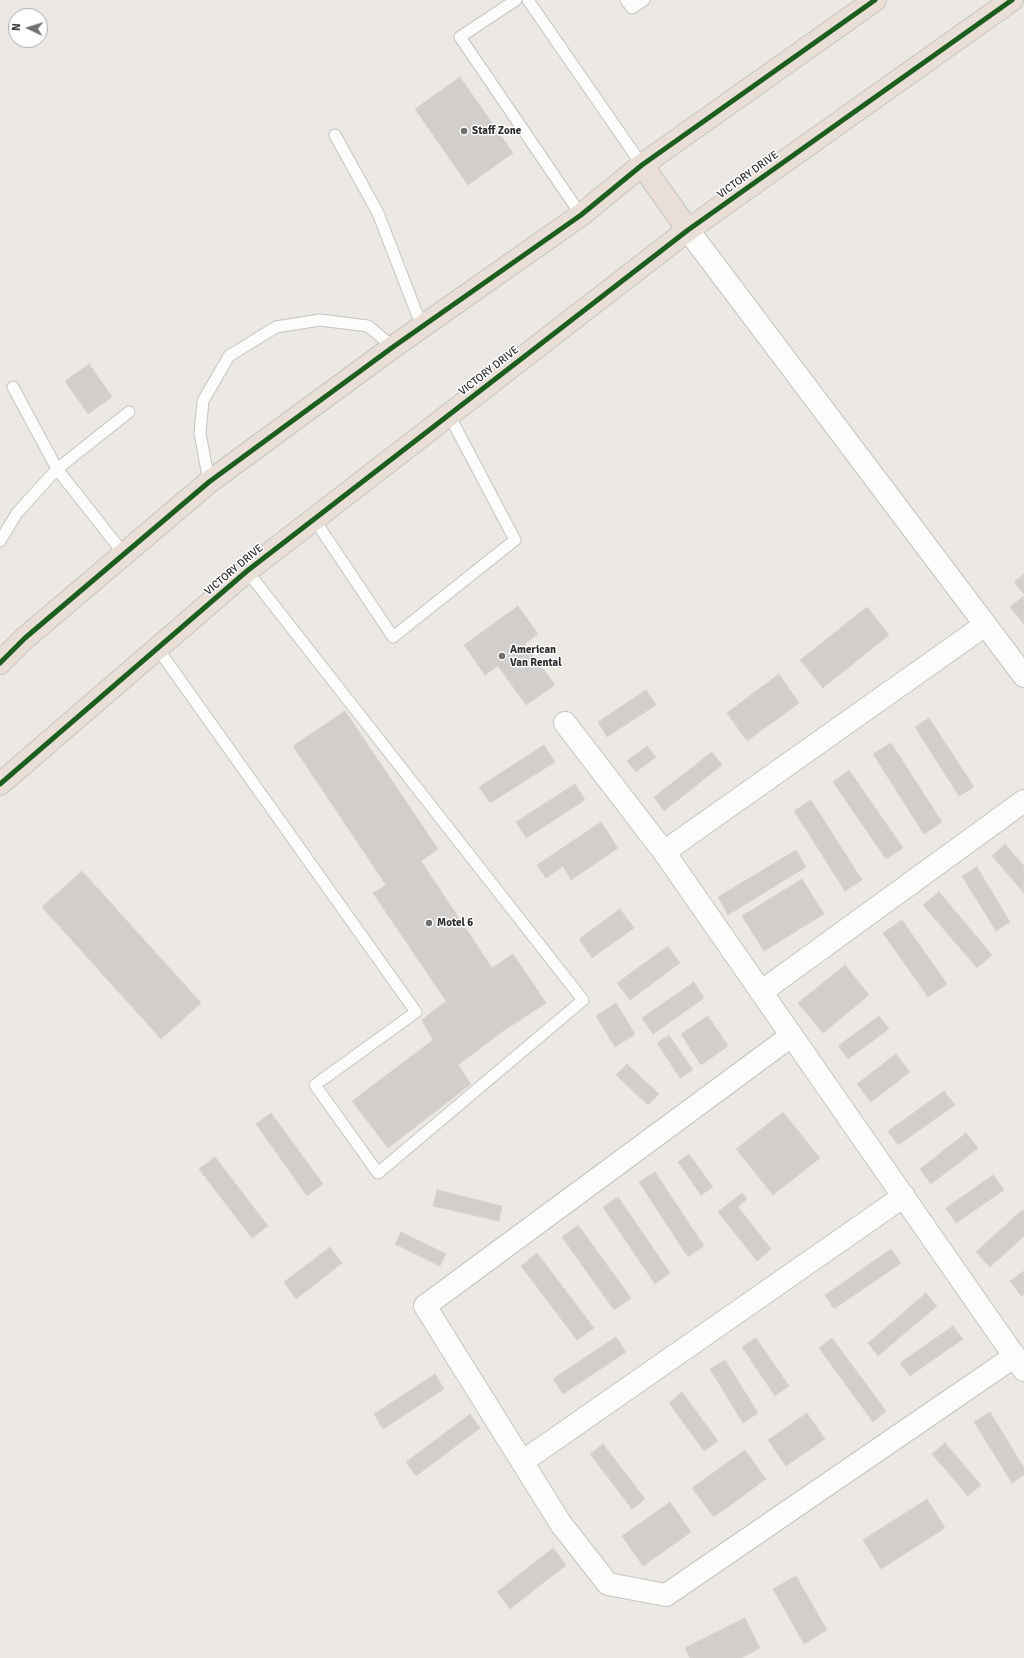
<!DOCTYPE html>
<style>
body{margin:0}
#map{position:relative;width:1024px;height:1658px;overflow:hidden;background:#ece8e4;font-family:Signika,sans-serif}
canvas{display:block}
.north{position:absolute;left:8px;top:8px;width:40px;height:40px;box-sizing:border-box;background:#fff;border:1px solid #ababab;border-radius:50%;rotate:274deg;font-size:11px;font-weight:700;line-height:16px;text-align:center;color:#2e2e2e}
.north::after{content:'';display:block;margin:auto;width:14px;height:18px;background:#706f6e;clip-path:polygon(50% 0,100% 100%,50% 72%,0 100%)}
</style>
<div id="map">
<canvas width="1024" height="1658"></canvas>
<div class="north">N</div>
</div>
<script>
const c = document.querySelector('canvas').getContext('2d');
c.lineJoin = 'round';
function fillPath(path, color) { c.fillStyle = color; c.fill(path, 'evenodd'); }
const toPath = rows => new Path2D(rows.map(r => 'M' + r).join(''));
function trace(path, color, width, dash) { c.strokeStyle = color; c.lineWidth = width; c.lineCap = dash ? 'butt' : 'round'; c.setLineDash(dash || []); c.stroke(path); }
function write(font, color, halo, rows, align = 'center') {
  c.font = font + ' Signika,sans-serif'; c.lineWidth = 3; c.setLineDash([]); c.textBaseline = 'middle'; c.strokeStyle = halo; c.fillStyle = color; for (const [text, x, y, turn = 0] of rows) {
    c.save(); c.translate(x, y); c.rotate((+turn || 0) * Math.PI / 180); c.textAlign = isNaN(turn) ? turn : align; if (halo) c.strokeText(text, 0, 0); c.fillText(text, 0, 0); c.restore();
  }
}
const building = toPath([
 [460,77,513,153,468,185,415,109,460,77],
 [89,364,112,397,88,414,65,381,89,364],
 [1024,574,1024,594,1014,582,1024,574],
 [1024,596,1024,624,1010,607,1024,596],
 [518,606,538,634,525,644,555,685,526,705,498,666,485,675,464,645,518,606],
 [867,607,889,635,823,688,800,660,867,607],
 [779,674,799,703,747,741,727,713,779,674],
 [646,690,656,705,607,737,598,722,646,690],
 [345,711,438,849,421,861,492,968,513,954,546,1003,503,1031,458,1065,471,1084,388,1148,352,1101,433,1040,422,1020,446,1001,373,893,386,885,293,746,345,711],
 [929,718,974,787,959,796,915,727,929,718],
 [891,743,942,822,924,834,873,754,891,743],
 [544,745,555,762,490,803,479,787,544,745],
 [647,746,656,757,636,772,627,761,647,746],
 [712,752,722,765,664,811,654,797,712,752],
 [849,770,903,848,886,859,833,782,849,770],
 [575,784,585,800,526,838,516,822,575,784],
 [811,800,862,880,845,891,794,811,811,800],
 [601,822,618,848,571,880,563,866,546,878,537,865,601,822],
 [1005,844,1024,866,1024,893,992,856,1005,844],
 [796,850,806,867,728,915,718,897,796,850],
 [977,867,1010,922,996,931,962,876,977,867],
 [82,871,201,1003,161,1039,42,907,82,871],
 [802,879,824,914,764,951,742,916,802,879],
 [939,892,992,955,977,968,923,905,939,892],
 [620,909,634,928,592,958,579,939,620,909],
 [902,920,947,984,928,997,883,933,902,920],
 [668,946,680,963,630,1000,617,983,668,946],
 [845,965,869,995,823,1033,798,1003,845,965],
 [694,982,704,998,653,1034,642,1018,694,982],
 [616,1003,635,1034,615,1047,596,1016,616,1003],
 [708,1016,728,1046,701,1065,681,1034,708,1016],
 [879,1016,889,1029,848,1059,838,1046,879,1016],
 [669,1035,693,1070,680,1078,657,1043,669,1035],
 [896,1054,910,1072,871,1102,857,1084,896,1054],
 [627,1064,659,1094,648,1105,616,1075,627,1064],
 [944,1091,955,1105,898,1145,888,1131,944,1091],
 [783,1112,820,1158,773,1195,736,1149,783,1112],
 [271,1113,323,1184,307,1196,256,1124,271,1113],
 [966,1133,978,1148,931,1184,920,1169,966,1133],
 [689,1154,713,1187,701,1195,678,1162,689,1154],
 [215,1157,268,1226,252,1238,199,1169,215,1157],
 [655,1172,704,1246,688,1257,639,1182,655,1172],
 [993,1175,1004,1190,956,1223,946,1208,993,1175],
 [437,1190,502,1206,499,1221,433,1206,437,1190],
 [742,1193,747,1199,738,1207,771,1249,757,1261,718,1212,742,1193],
 [618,1197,670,1273,655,1284,603,1207,618,1197],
 [1022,1210,1024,1211,1024,1236,990,1267,976,1252,1022,1210],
 [578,1225,631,1298,614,1310,562,1237,578,1225],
 [401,1232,446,1254,440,1266,395,1244,401,1232],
 [330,1247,342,1263,296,1299,284,1282,330,1247],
 [891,1249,901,1263,834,1309,825,1295,891,1249],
 [537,1253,594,1328,577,1340,521,1266,537,1253],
 [1024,1271,1024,1294,1021,1296,1010,1281,1024,1271],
 [926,1293,937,1306,878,1356,868,1343,926,1293],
 [953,1326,963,1339,910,1376,900,1363,953,1326],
 [616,1337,626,1352,563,1394,553,1379,616,1337],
 [756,1338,789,1386,775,1396,742,1347,756,1338],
 [832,1338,886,1411,873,1422,819,1348,832,1338],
 [725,1360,758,1413,743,1423,710,1369,725,1360],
 [435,1374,444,1389,383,1429,374,1414,435,1374],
 [682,1392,718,1441,704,1451,669,1403,682,1392],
 [990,1412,1024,1468,1024,1475,1012,1483,974,1422,990,1412],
 [807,1413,825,1439,786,1466,768,1440,807,1413],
 [470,1414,480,1428,416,1476,406,1462,470,1414],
 [945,1443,981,1485,968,1496,932,1454,945,1443],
 [603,1444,645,1499,632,1509,590,1454,603,1444],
 [745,1450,766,1479,714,1517,692,1488,745,1450],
 [927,1499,945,1528,881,1569,863,1540,927,1499],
 [670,1502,691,1532,643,1566,622,1536,670,1502],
 [553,1548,566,1565,510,1609,497,1592,553,1548],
 [796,1576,827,1630,804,1644,773,1589,796,1576],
 [745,1618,760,1648,741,1658,690,1658,685,1648,745,1618]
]);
fillPath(building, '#d1cecb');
trace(building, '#d7d4d0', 1);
const lane = toPath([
 [516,0,460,37,581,215],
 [528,0,642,165],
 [626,0,632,8,644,0],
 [335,135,378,213,422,327],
 [209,482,200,433,203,401,229,356,276,327,320,320,368,326,393,347],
 [314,519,393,637,515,540,449,415],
 [0,541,17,513,57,469,13,387],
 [124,554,57,469,129,412],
 [158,649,416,1012,315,1085,378,1173,583,1000,247,571]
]);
const street = toPath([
 [688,230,1024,676],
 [985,625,664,852,1024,1370],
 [565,723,664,852],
 [761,992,1024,801],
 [791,1036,425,1306,561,1524,608,1584,666,1595,1015,1356],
 [522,1462,904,1196]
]);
const highway = toPath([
 [642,165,688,230],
 [0,663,25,638,209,482,393,347,581,215,642,165,875,0],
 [0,784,247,571,688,230,1012,0]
]);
trace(lane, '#c5c4c5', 13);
trace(street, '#c5c4c5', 24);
trace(highway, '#c6c5c4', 24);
trace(lane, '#fcfcfb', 11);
trace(street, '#fcfcfb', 22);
trace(highway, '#eadfd6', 22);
trace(toPath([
 [0,663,25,638,209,482,393,347,581,215,642,165,875,0],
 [0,784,247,571,688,230,1012,0]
]), '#1b5e20', 5);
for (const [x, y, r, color] of [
 [464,131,4,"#706f6e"],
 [502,656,4,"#706f6e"],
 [429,923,4,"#706f6e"]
]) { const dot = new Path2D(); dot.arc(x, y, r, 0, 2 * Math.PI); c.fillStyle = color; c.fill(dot); trace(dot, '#fff', 1.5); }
write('bold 11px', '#2e2e2e', '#fff', [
 ["Staff Zone",472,131],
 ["American",510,650],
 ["Van Rental",510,663],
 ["Motel 6",437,923]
], 'left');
write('11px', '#2e2e2e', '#fff', [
 ["VICTORY DRIVE",748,175,-36],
 ["VICTORY DRIVE",489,371,-38],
 ["VICTORY DRIVE",234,570,-40]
]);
</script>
